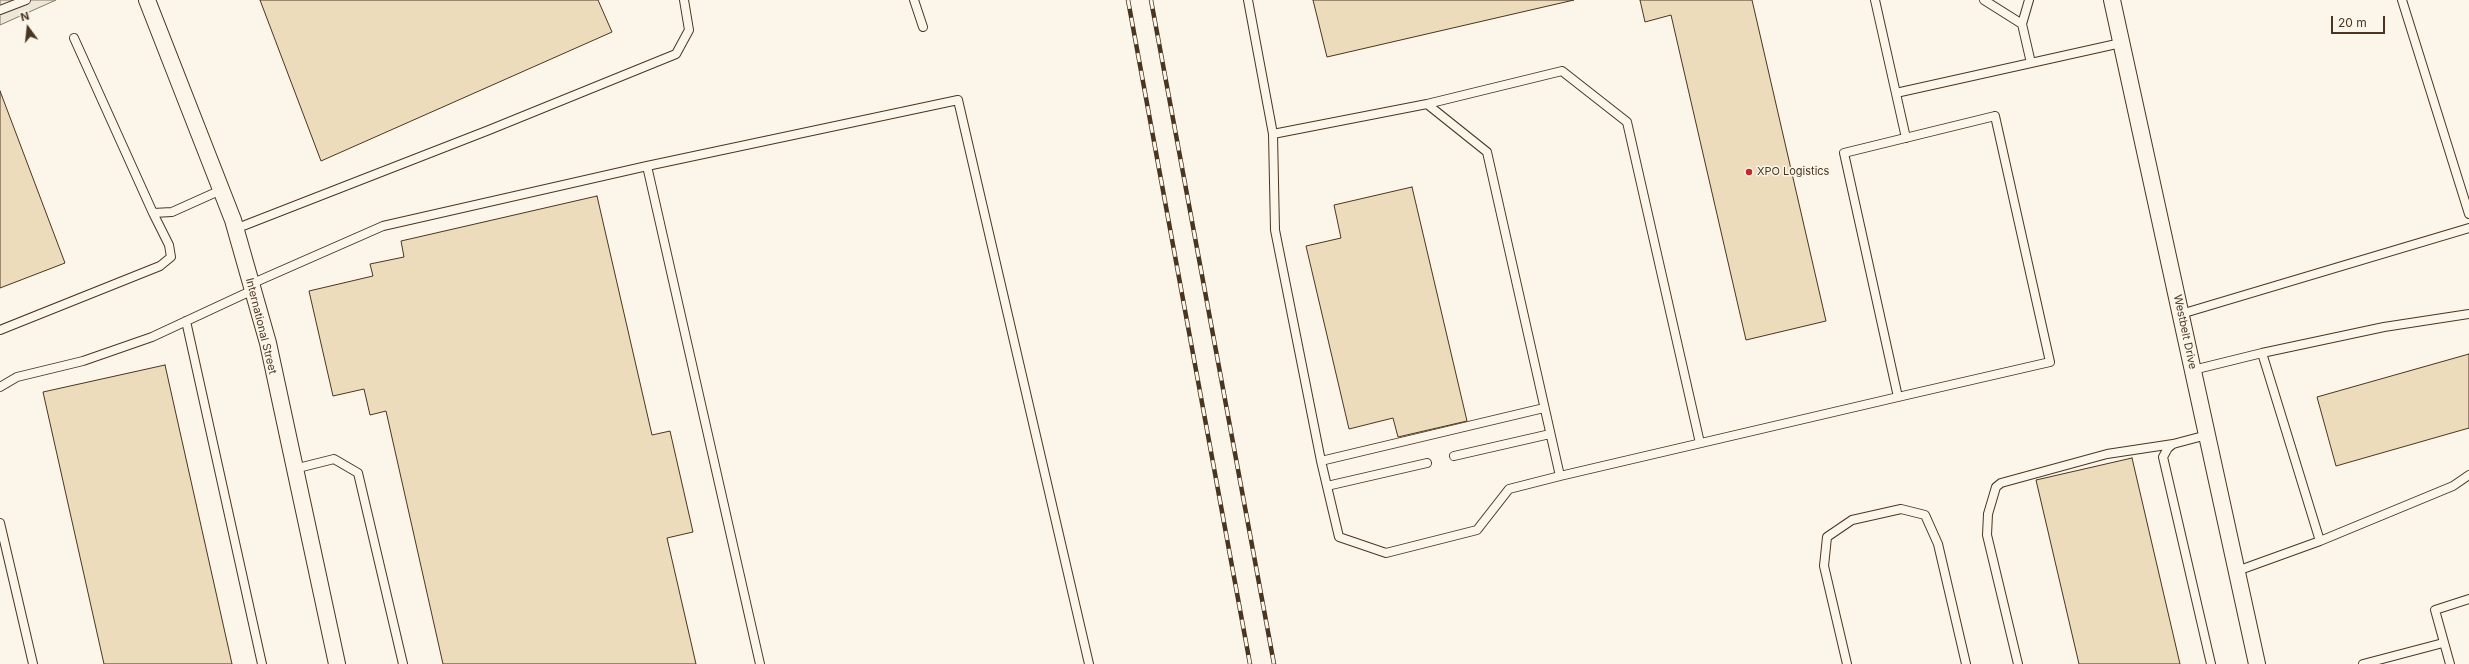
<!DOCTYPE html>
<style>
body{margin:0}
#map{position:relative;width:2469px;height:664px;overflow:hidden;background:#fbf6e9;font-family:Inter,sans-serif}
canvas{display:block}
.north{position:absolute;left:8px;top:8px;width:40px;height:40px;-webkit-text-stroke:3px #fbf6e9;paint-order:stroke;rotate:345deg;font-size:11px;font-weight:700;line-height:16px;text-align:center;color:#4a3520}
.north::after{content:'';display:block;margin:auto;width:14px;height:18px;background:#4a3520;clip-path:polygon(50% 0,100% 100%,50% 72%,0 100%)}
.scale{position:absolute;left:2331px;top:16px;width:54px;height:18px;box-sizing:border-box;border:2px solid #4a3520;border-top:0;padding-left:5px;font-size:12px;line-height:14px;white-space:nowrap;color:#4a3520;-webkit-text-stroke:3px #fbf6e9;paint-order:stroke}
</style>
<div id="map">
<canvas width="2469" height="664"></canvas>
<div class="north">N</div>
<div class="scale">20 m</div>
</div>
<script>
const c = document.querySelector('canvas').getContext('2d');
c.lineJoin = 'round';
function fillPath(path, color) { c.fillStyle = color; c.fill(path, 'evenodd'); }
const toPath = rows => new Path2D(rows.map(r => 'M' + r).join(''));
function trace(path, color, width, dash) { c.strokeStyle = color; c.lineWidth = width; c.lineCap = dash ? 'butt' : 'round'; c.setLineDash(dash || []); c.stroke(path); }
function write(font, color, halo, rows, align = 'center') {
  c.font = font + ' Inter,sans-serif'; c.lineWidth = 3; c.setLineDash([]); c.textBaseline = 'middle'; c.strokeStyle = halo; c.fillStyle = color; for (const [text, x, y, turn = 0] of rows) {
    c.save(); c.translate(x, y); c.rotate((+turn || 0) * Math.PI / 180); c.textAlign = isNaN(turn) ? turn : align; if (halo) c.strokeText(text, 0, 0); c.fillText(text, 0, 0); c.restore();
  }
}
const parking = toPath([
 [0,0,56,0,0,25,0,0]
]);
fillPath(parking, '#ede7d9');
trace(parking, '#887966', 1);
const building = toPath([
 [260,0,598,0,612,32,321,161,260,0],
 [1313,0,1574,0,1327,57,1313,0],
 [1640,0,1752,0,1826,321,1746,340,1671,15,1645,22,1640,0],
 [0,91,65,263,0,288,0,91],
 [1412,187,1467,421,1398,437,1393,418,1349,429,1306,246,1341,238,1334,205,1412,187],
 [597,196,652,435,670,431,693,532,667,538,696,664,443,664,386,411,370,415,364,389,333,396,309,291,373,276,370,264,404,257,401,241,597,196],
 [2469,354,2469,428,2336,466,2317,397,2469,354],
 [165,365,232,664,104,664,43,392,165,365],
 [2132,458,2180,664,2079,664,2036,480,2132,458]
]);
fillPath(building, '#ecdcbc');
trace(building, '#4a3520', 1);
const service = toPath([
 [914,0,923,27],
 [1248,0,1273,134,1427,104,1487,152,1560,476,1898,397],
 [1875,0,1906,138],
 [1984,0,2022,24],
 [2029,0,2022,24,2031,63],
 [2402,0,2469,214],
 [0,10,26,0],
 [74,38,153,213,172,212,221,190],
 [1896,93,2121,43],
 [1427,104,1562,71,1627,122,1700,443],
 [1995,116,2050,362,1898,397,1844,153,1995,116],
 [1273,134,1275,230,1321,461,1339,537,1386,553,1477,530,1509,489,1560,476],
 [647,166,958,100,1089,664],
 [235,229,489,130,676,54,689,30,684,0],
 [251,284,383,226,647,166,760,664],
 [2181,314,2469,228],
 [186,321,262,664],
 [0,330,160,266,171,257,169,245,153,213],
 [2262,353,2320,541],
 [2193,370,2262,353,2384,327,2469,314],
 [0,387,17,377,83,361,152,337,253,290],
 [2207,435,2173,444,2168,448,2163,457,2211,664],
 [1454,456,1550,434],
 [1321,461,1544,408],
 [294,469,334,459,358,473,403,664],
 [1327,486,1427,463],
 [0,523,33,664],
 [2237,571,2320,541,2453,486,2469,475],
 [1847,664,1824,566,1827,537,1852,520,1901,509,1925,515,1938,544,1966,664],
 [2018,664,1987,535,1988,514,1996,487,2001,483,2107,454,2173,444],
 [2363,664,2443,643],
 [2450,664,2435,610,2469,599]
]);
const minor = toPath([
 [147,0,233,220,268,343,337,664],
 [2112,0,2257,664]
]);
trace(service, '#4a3520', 10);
trace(minor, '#4a3520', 18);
trace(service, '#fbf6e9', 8);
trace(minor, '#fbf6e9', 16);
const rail = toPath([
 [1128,0,1250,664],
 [1151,0,1274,664]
]);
trace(rail, '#4a3520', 4.5);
trace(rail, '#fbf6e9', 3, [9]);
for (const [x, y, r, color] of [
 [1749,172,4,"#c62828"]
]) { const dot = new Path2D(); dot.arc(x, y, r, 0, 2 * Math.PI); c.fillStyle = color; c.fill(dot); trace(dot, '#fbf6e9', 1.5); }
write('11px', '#4a3520', '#fbf6e9', [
 ["XPO Logistics",1757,172]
], 'left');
write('11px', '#4a3520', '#fbf6e9', [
 ["International Street",261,326,76],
 ["Westbelt Drive",2185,332,78]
]);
</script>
